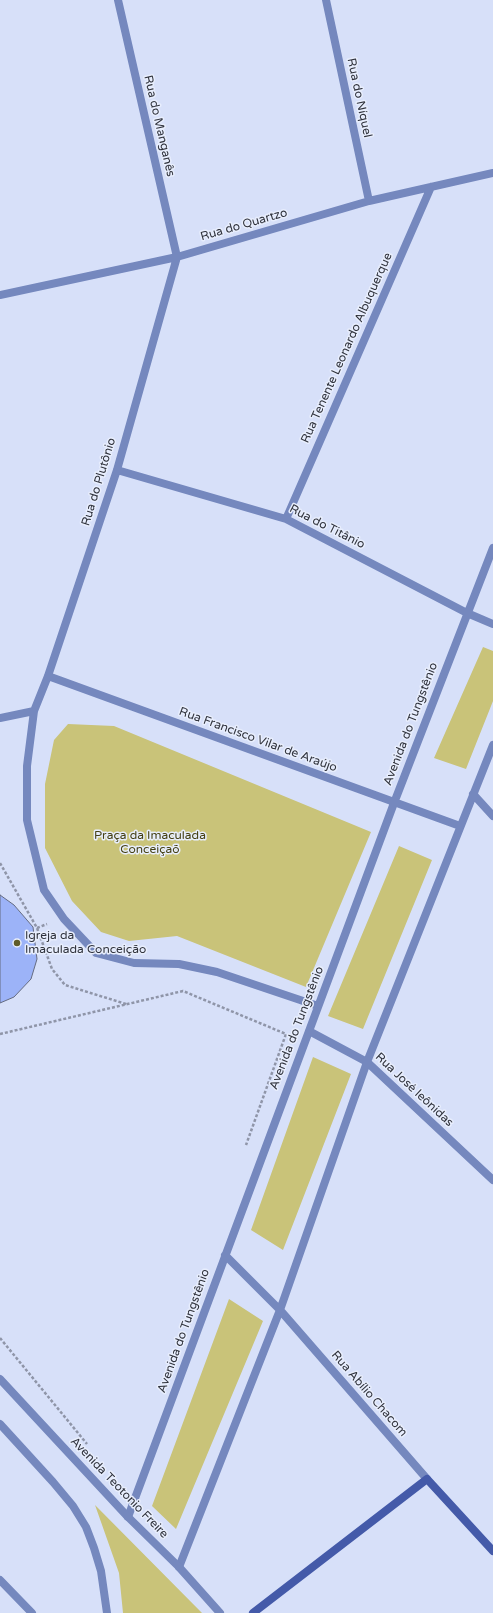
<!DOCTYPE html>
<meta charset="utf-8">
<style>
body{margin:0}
canvas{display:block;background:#d7e0f9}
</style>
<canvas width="493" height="1613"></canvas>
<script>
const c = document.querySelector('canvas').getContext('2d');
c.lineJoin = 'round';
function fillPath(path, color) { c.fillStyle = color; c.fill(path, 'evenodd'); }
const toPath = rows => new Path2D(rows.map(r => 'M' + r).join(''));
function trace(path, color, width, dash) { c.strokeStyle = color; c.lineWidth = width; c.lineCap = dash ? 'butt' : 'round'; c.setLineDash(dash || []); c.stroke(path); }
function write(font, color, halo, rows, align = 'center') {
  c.font = font + ' "Varela Round",sans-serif'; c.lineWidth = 3; c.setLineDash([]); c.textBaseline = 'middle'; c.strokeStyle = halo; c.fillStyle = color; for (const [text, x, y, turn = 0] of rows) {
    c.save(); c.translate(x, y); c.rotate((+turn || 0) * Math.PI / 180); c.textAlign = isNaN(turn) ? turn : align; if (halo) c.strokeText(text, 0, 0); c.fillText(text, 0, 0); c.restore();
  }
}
fillPath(toPath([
 [483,647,493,651,493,701,466,769,434,758],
 [68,724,114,726,371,832,306,987,177,936,129,941,101,932,72,901,45,848,45,784,54,740],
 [399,846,432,860,363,1029,328,1016],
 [313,1057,351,1074,283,1250,251,1230],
 [229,1299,263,1321,176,1529,152,1506],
 [95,1505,202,1613,123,1613,119,1573]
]), '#c9c379');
const building = toPath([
 [0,895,14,905,33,927,37,959,31,979,14,997,0,1003,0,895]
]);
fillPath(building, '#9cb3f8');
trace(building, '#656c82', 1);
trace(toPath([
 [0,863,37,928,52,969,65,985,126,1004],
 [37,928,47,924],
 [0,1034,183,991,286,1034,246,1145],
 [0,1338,87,1444]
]), '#8f95a8', 2.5, [3, 2]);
trace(toPath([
 [118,0,177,257,117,470,48,676,34,711,27,766,27,820,44,890,64,919,96,953,134,963,179,964,217,972,318,1006],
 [326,0,369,201],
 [0,295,177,257,369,201,493,173],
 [117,470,286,519,467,613,493,624],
 [286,519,431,187],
 [48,676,460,826],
 [0,718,34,711],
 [473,794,493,816],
 [309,1031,367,1062,493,1180],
 [225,1255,280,1310,427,1479],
 [128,1517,394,803,493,548],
 [179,1567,280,1310,367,1062,493,745],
 [0,1580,32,1613]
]), '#7588be', 8);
trace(toPath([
 [0,1379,128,1517,179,1567,220,1613],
 [0,1424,53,1482,73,1506,86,1527,94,1548,101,1571,107,1613]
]), '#7588be', 8);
trace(toPath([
 [253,1613,427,1479,493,1551]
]), '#445aa9', 8);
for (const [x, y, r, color] of [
 [17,943,4,"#5f5b28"]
]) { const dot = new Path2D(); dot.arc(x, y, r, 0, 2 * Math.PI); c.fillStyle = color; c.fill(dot); trace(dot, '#e8eefd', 1.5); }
write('12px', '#30333d', '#e8eefd', [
 ["Rua do Níquel",359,98,78],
 ["Rua do Manganês",159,126,77],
 ["Rua do Quartzo",244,225,-16],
 ["Rua Tenente Leonardo Albuquerque",347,348,-66],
 ["Rua do Plutônio",99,482,-73],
 ["Rua do Titânio",327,527,27],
 ["Avenida do Tungstênio",411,724,-69],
 ["Rua Francisco Vilar de Araújo",258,740,20],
 ["Avenida do Tungstênio",297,1028,-69],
 ["Rua José leônidas",414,1090,43],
 ["Avenida do Tungstênio",184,1331,-70],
 ["Rua Abílio Chacom",369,1394,49],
 ["Avenida Teotonio Freire",119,1488,46]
]);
write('12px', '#454114', '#e8eefd', [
 ["Praça da Imaculada",150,836],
 ["Conceiçaõ",150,850]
]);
write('12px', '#30333d', '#e8eefd', [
 ["Igreja da",25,936],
 ["Imaculada Conceição",25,950]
], 'left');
</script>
